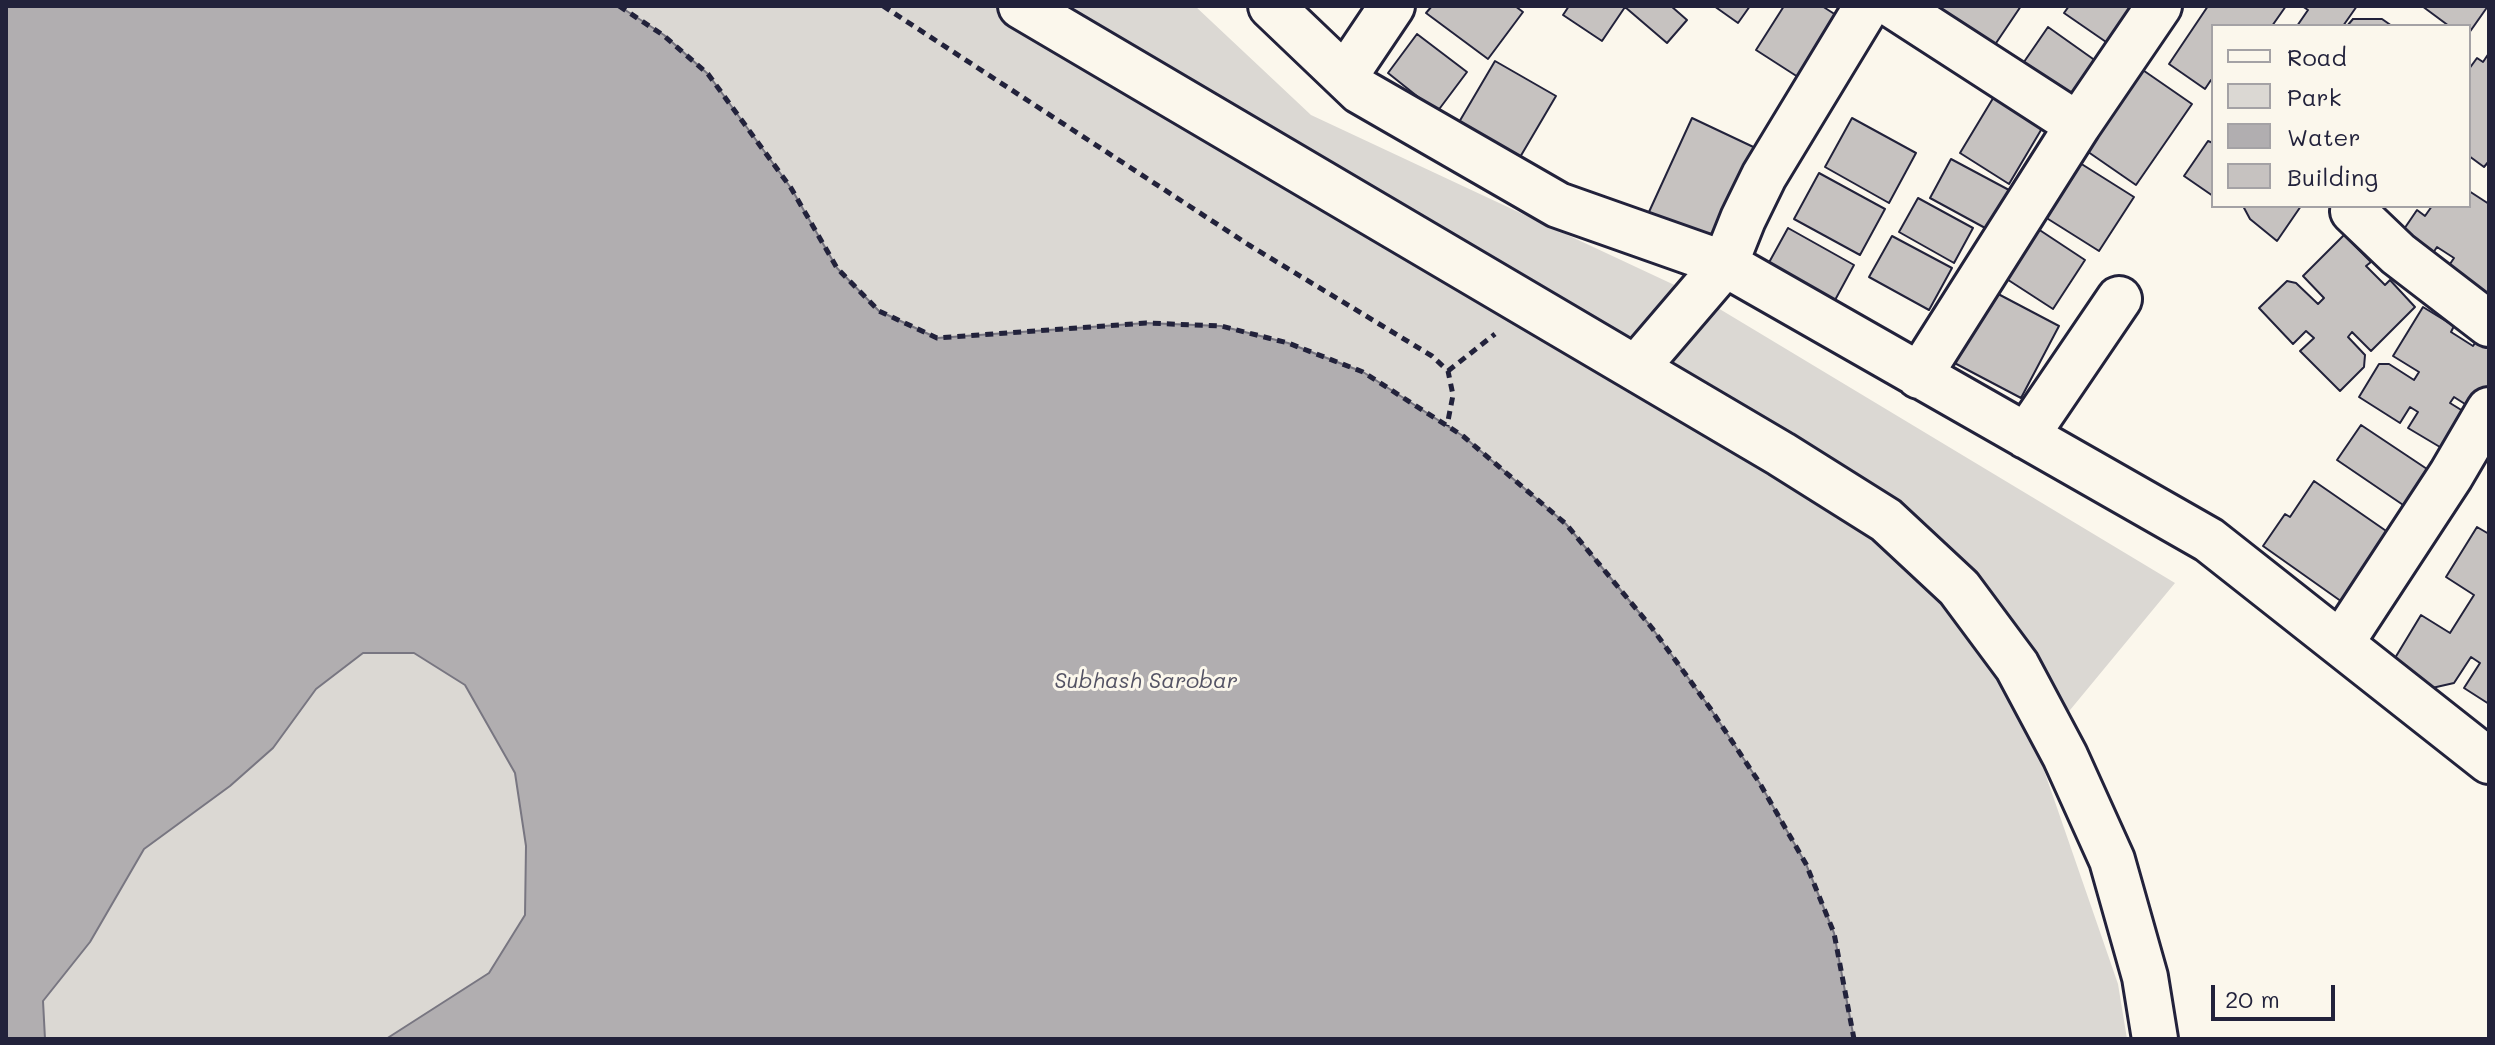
<!DOCTYPE html>
<style>
body{margin:0}
#map{position:relative;width:2495px;height:1045px;overflow:hidden;background:#fbf7ec;font-family:Mali,sans-serif}
canvas{display:block}
.frame{position:absolute;inset:0;border:8px solid #22223b;pointer-events:none}
.legend{position:absolute;left:2211px;top:24px;width:260px;height:184px;box-sizing:border-box;background:#fbf7ec;border:2px solid #a4a2a5;margin:0;padding:10px 14px;list-style:none;font-size:24px;color:#22223b}
.legend li{display:flex;align-items:center;gap:16px;height:40px}
.legend b{width:40px;border:2px solid #a4a2a5}
.scale{position:absolute;left:2211px;top:985px;width:124px;height:36px;box-sizing:border-box;border:4px solid #22223b;border-top:0;padding-left:10px;font-size:24px;line-height:28px;white-space:nowrap;color:#22223b;-webkit-text-stroke:6px #fbf7ec;paint-order:stroke}
</style>
<div id="map">
<canvas width="2495" height="1045"></canvas>
<div class="frame"></div>
<ul class="legend">
<li><b style="height:10px;background:#fbf7ec"></b>Road</li>
<li><b style="height:22px;background:#dbd8d3"></b>Park</li>
<li><b style="height:22px;background:#b1aeb0"></b>Water</li>
<li><b style="height:22px;background:#c6c2c0"></b>Building</li>
</ul>
<div class="scale">20 m</div>
</div>
<script>
const c = document.querySelector('canvas').getContext('2d');
c.lineJoin = 'round';
function fillPath(path, color) { c.fillStyle = color; c.fill(path, 'evenodd'); }
const toPath = rows => new Path2D(rows.map(r => 'M' + r).join(''));
function trace(path, color, width, dash) { c.strokeStyle = color; c.lineWidth = width; c.lineCap = dash ? 'butt' : 'round'; c.setLineDash(dash || []); c.stroke(path); }
function write(font, color, halo, rows, align = 'center') {
  c.font = font + ' Mali,sans-serif'; c.lineWidth = 6; c.setLineDash([]); c.textBaseline = 'middle'; c.strokeStyle = halo; c.fillStyle = color; for (const [text, x, y, turn = 0] of rows) {
    c.save(); c.translate(x, y); c.rotate((+turn || 0) * Math.PI / 180); c.textAlign = isNaN(turn) ? turn : align; if (halo) c.strokeText(text, 0, 0); c.fillText(text, 0, 0); c.restore();
  }
}
fillPath(toPath([
 [6,6,1195,6,1311,115,1698,296,2175,583,2037,750,2118,984,2127,1039,6,1039]
]), '#dbd8d3');
const water = toPath([
 [6,6,619,6,664,35,708,74,791,188,837,268,879,311,937,338,1146,323,1221,326,1288,343,1363,372,1463,436,1566,524,1652,628,1710,708,1759,782,1806,864,1834,933,1854,1039,386,1039,489,973,525,915,526,846,515,773,465,685,414,653,363,653,316,689,273,748,230,786,144,849,90,942,43,1001,45,1039,6,1039,6,6]
]);
fillPath(water, '#b1aeb0');
trace(water, '#787681', 2);
const building = toPath([
 [1432,6,1515,6,1523,12,1488,59,1426,13,1432,6],
 [1569,6,1671,6,1687,20,1667,43,1625,7,1602,41,1563,15,1569,6],
 [1714,6,1750,6,1738,23,1714,6],
 [1784,6,1822,6,1836,15,1798,77,1756,50,1784,6],
 [1923,6,2021,6,1986,58,1923,6],
 [2069,6,2135,6,2109,44,2064,13,2069,6],
 [2208,6,2286,6,2272,26,2213,26,2213,81,2211,80,2205,89,2169,64,2208,6],
 [2302,6,2357,6,2343,26,2297,26,2308,10,2302,6],
 [2422,6,2488,6,2469,33,2469,26,2449,26,2422,6],
 [2353,19,2382,19,2392,26,2347,26,2353,19],
 [2048,27,2103,66,2070,114,2015,75,2048,27],
 [1417,34,1467,72,1437,112,1388,73,1417,34],
 [2489,53,2489,161,2484,167,2469,156,2469,69,2477,58,2483,62,2489,53],
 [1495,61,1556,96,1516,164,1455,129,1495,61],
 [2137,66,2192,104,2136,185,2081,147,2137,66],
 [1995,95,2044,125,2009,184,1960,153,1995,95],
 [1692,118,1764,152,1720,245,1643,225,1692,118],
 [1852,118,1916,153,1889,203,1825,167,1852,118],
 [2208,141,2213,143,2213,196,2184,176,2208,141],
 [2072,158,2134,197,2099,251,2037,212,2072,158],
 [1951,159,2009,190,1987,229,1930,198,1951,159],
 [1819,173,1885,209,1860,255,1794,219,1819,173],
 [2469,191,2489,204,2489,295,2448,267,2454,258,2437,247,2431,256,2400,235,2417,210,2425,216,2432,206,2469,206,2469,191],
 [1918,198,1973,228,1954,263,1899,232,1918,198],
 [2243,206,2301,206,2277,241,2250,219,2243,206],
 [2032,225,2085,260,2053,309,1999,274,2032,225],
 [1788,228,1854,265,1828,313,1761,277,1788,228],
 [2344,235,2371,262,2366,266,2385,285,2390,280,2415,307,2371,351,2352,332,2348,337,2365,355,2364,367,2340,391,2300,351,2314,338,2306,331,2293,344,2259,308,2287,281,2296,283,2318,304,2324,298,2303,276,2344,235],
 [1892,236,1952,268,1929,310,1869,277,1892,236],
 [1983,286,2059,326,2021,398,1945,358,1983,286],
 [2423,307,2454,326,2451,332,2473,346,2477,340,2489,348,2489,389,2476,411,2454,397,2450,403,2471,416,2455,456,2408,428,2418,412,2410,407,2400,423,2359,397,2379,364,2389,364,2414,380,2419,372,2393,356,2423,307],
 [2361,425,2436,475,2412,511,2337,460,2361,425],
 [2314,481,2392,535,2345,604,2263,546,2285,514,2290,517,2314,481],
 [2477,527,2489,534,2489,704,2464,688,2480,663,2471,657,2454,683,2432,688,2392,663,2421,615,2450,633,2474,595,2446,577,2477,527]
]);
fillPath(building, '#c6c2c0');
trace(building, '#22223b', 2);
const minor = toPath([
 [1021,6,1781,454,1886,520,1959,588,2017,666,2065,756,2112,860,2145,977,2155,1039],
 [1271,6,1360,91,1558,205,1725,264,2209,540,2489,761],
 [1894,6,2078,125,1919,376],
 [1345,76,1392,6],
 [2078,125,2159,6],
 [2357,206,2353,211,2398,254,2489,324],
 [1636,368,1725,264,1743,219,1764,176,1867,6],
 [2026,436,2119,299],
 [2341,643,2451,475,2489,410]
]);
trace(minor, '#22223b', 50);
trace(toPath([
 [619,6,663,35,708,74,791,188,837,268,879,311,937,338,1146,323,1221,326,1288,343,1363,372,1463,436,1566,524,1652,628,1710,708,1759,782,1806,864,1834,933,1854,1039],
 [883,6,1249,245,1432,356,1448,371,1453,395,1447,426],
 [1448,371,1495,334]
]), '#22223b', 5, [8, 6]);
trace(minor, '#fbf7ec', 44);
write('italic 22px', '#545364', '#fbf7ec', [
 ["Subhash Sarobar",1146,681]
]);
</script>
